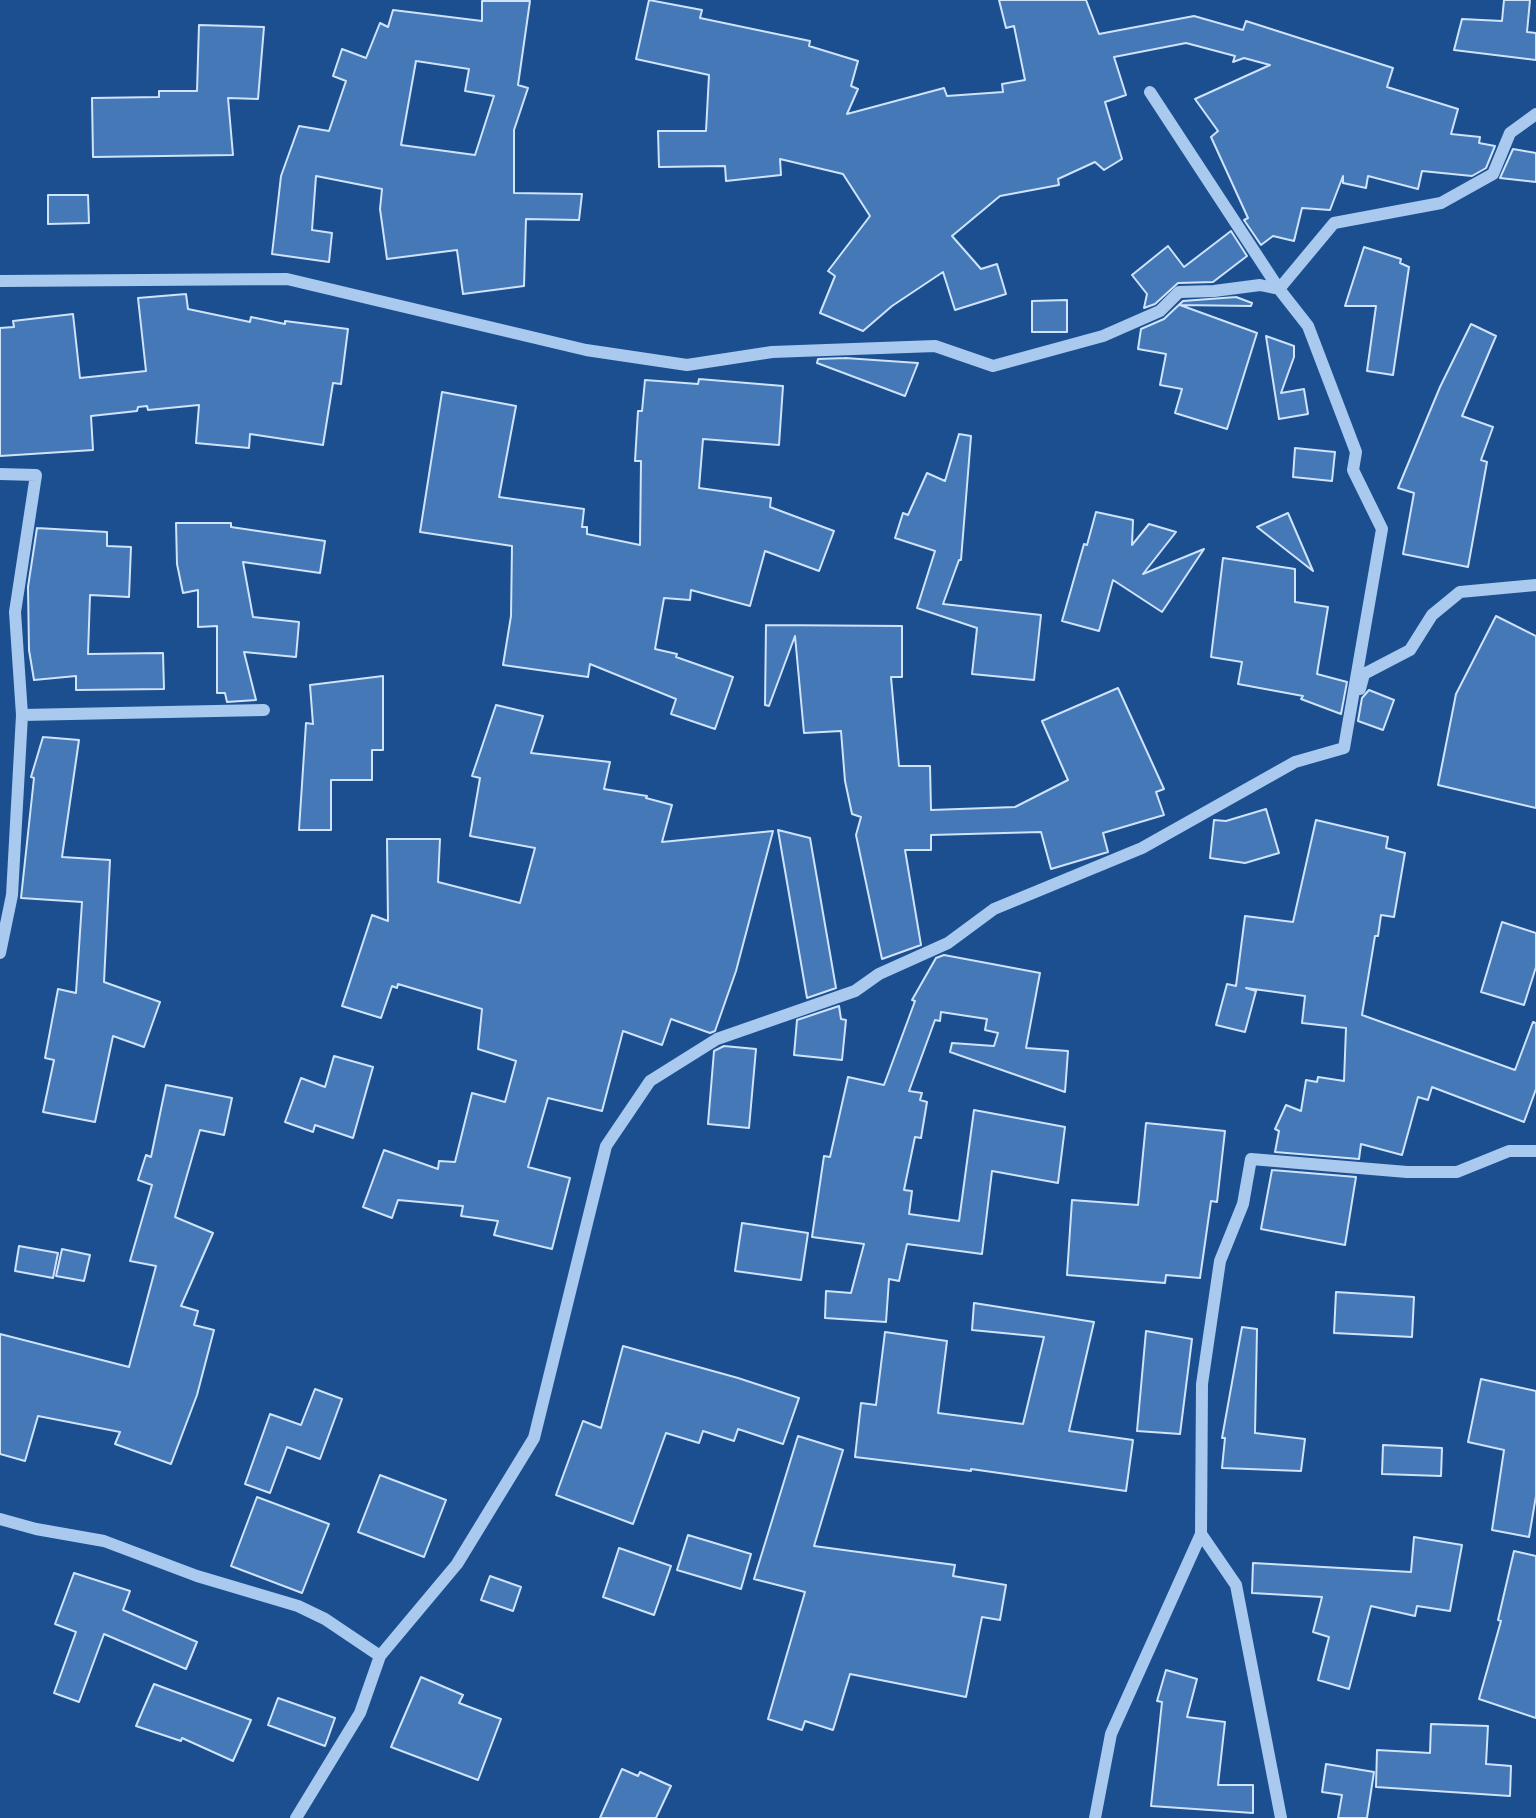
<!DOCTYPE html>
<style>
body{margin:0}
canvas{display:block;background:#1b4f8f}
</style>
<canvas width="1536" height="1818"></canvas>
<script>
const c = document.querySelector('canvas').getContext('2d');
c.lineJoin = 'round';
function fillPath(path, color) { c.fillStyle = color; c.fill(path, 'evenodd'); }
const toPath = rows => new Path2D(rows.map(r => 'M' + r).join(''));
function trace(path, color, width, dash) { c.strokeStyle = color; c.lineWidth = width; c.lineCap = dash ? 'butt' : 'round'; c.setLineDash(dash || []); c.stroke(path); }
const building = toPath([
 [649,0,702,10,700,18,810,41,809,46,858,61,851,86,858,89,847,114,944,88,947,96,1003,92,1002,84,1025,80,1014,26,1006,28,999,0,1086,0,1099,34,1194,16,1243,30,1246,21,1393,68,1387,87,1458,109,1451,134,1480,137,1479,143,1495,146,1486,168,1472,176,1422,171,1418,189,1368,176,1366,188,1343,183,1343,176,1330,210,1302,208,1294,241,1273,236,1261,245,1244,220,1248,218,1211,137,1218,131,1195,99,1270,65,1244,58,1233,62,1235,56,1186,43,1114,57,1126,95,1105,102,1122,159,1104,170,1095,162,1058,179,1059,185,1000,196,952,236,981,269,997,264,1006,294,955,310,943,272,892,306,863,331,820,313,835,276,828,271,870,216,843,174,780,159,781,175,726,181,725,166,659,167,658,131,706,131,709,75,636,59,649,0],
 [1504,0,1530,0,1527,32,1536,33,1536,60,1454,50,1462,19,1502,21,1504,0],
 [482,1,530,1,518,85,528,88,514,130,514,193,582,194,579,220,526,219,524,286,463,294,457,250,387,259,380,209,382,189,316,176,312,230,332,233,329,262,272,254,281,176,299,126,329,131,346,81,333,76,342,49,366,58,380,23,388,27,393,10,482,21,482,1],
 [416,61,469,69,465,91,494,96,475,155,401,145,416,61],
 [199,25,264,27,258,99,228,98,233,155,93,157,92,98,159,97,159,91,197,91,199,25],
 [1513,149,1536,153,1536,182,1500,178,1513,149],
 [48,195,88,195,89,223,48,224,48,195],
 [1231,231,1247,256,1213,282,1178,283,1155,304,1144,308,1147,294,1132,275,1168,246,1184,267,1231,231],
 [1364,247,1401,259,1400,263,1409,267,1393,375,1367,371,1376,306,1345,306,1364,247],
 [186,294,188,309,250,322,251,317,285,324,285,321,348,329,341,384,333,383,323,445,250,434,249,448,196,443,199,405,148,410,147,406,138,407,137,411,91,416,93,450,0,456,0,328,14,327,13,321,73,314,80,378,146,371,138,298,186,294],
 [1236,297,1252,303,1251,306,1180,305,1257,333,1227,429,1175,413,1182,389,1160,385,1166,354,1138,349,1141,329,1164,319,1183,301,1236,297],
 [1067,300,1067,332,1032,332,1032,301,1067,300],
 [1471,324,1496,336,1462,416,1493,427,1481,460,1487,462,1468,567,1403,554,1414,493,1398,488,1440,387,1471,324],
 [1266,336,1294,346,1294,357,1281,393,1304,389,1308,414,1279,419,1266,336],
 [845,358,918,363,905,396,817,363,818,359,845,358],
 [699,379,783,386,779,445,703,439,699,488,771,498,770,507,834,531,819,571,765,551,750,606,691,590,690,600,664,598,655,649,677,654,676,657,733,677,715,729,671,714,676,699,590,664,588,677,503,665,511,616,512,546,420,532,442,392,516,406,499,497,584,509,582,527,587,527,587,534,640,545,641,461,635,461,638,411,642,411,645,380,698,384,699,379],
 [959,434,971,436,961,560,959,560,943,604,1041,615,1034,680,972,674,977,628,917,608,935,551,895,538,903,513,908,515,927,473,945,481,959,434],
 [1295,448,1335,452,1332,481,1293,477,1295,448],
 [1096,512,1133,520,1132,545,1149,524,1176,532,1143,574,1204,549,1162,612,1113,580,1099,631,1062,621,1084,544,1087,545,1096,512],
 [1288,513,1313,571,1257,527,1288,513],
 [176,523,231,523,231,527,325,541,320,573,243,562,253,617,299,622,296,657,244,652,256,700,227,702,225,693,217,693,217,626,198,627,198,590,183,593,177,564,176,523],
 [37,528,107,532,107,546,131,547,129,597,90,595,88,654,163,653,164,689,76,690,76,676,34,680,29,650,28,587,37,528],
 [1223,558,1295,569,1295,602,1328,607,1317,674,1347,682,1341,714,1301,699,1303,696,1238,684,1242,662,1211,657,1223,558],
 [1496,616,1536,636,1536,808,1438,785,1456,694,1496,616],
 [766,625,902,626,902,677,891,677,899,766,930,766,931,810,1015,807,1068,780,1042,721,1118,688,1164,789,1156,792,1164,815,1103,833,1108,852,1051,869,1041,832,931,835,931,850,905,850,921,945,882,959,856,835,861,817,852,814,845,781,841,731,804,733,795,636,769,706,765,705,766,625],
 [383,676,383,750,372,750,372,780,331,780,331,830,299,830,306,723,313,724,310,685,383,676],
 [1369,690,1394,700,1383,730,1358,721,1362,698,1369,690],
 [496,705,543,716,531,753,610,762,604,789,647,796,646,798,672,805,662,842,773,831,736,971,715,1031,710,1033,671,1019,662,1045,623,1031,602,1111,548,1098,528,1167,570,1178,552,1249,494,1235,498,1221,461,1216,463,1206,398,1200,392,1218,363,1207,384,1150,438,1169,439,1161,455,1162,472,1093,505,1102,516,1061,478,1049,482,1009,398,984,397,988,392,986,381,1018,342,1006,372,915,388,921,387,839,440,839,438,882,520,903,535,848,470,836,480,778,472,776,496,705],
 [43,737,79,740,62,857,110,860,104,982,160,1002,144,1047,113,1036,95,1122,43,1112,54,1060,45,1058,58,989,76,993,82,902,21,898,34,778,31,777,43,737],
 [1266,809,1279,853,1245,863,1210,858,1214,820,1226,821,1266,809],
 [1316,820,1388,837,1386,848,1405,853,1394,917,1381,915,1378,936,1375,936,1362,1015,1515,1070,1533,1022,1536,1023,1536,1089,1524,1122,1432,1087,1428,1100,1418,1097,1402,1155,1361,1144,1359,1159,1275,1152,1279,1131,1275,1129,1286,1105,1301,1111,1306,1080,1317,1082,1318,1077,1344,1081,1346,1028,1302,1023,1305,996,1246,988,1256,991,1245,1032,1216,1025,1227,984,1236,986,1245,916,1293,922,1316,820],
 [778,830,810,838,836,988,807,998,778,830],
 [1502,922,1536,933,1536,967,1524,1005,1481,992,1502,922],
 [944,955,1040,973,1026,1048,1068,1051,1065,1092,950,1052,952,1043,994,1046,998,1033,985,1030,987,1019,941,1012,940,1021,935,1020,909,1091,922,1093,920,1100,927,1102,921,1138,915,1137,904,1190,912,1191,909,1214,959,1221,974,1110,1065,1127,1058,1183,992,1171,982,1254,907,1244,899,1281,889,1279,886,1322,825,1318,826,1291,851,1293,864,1244,812,1237,824,1156,830,1157,848,1077,884,1085,915,1001,912,1000,936,958,944,955],
 [839,1006,841,1019,846,1020,842,1060,794,1055,797,1020,839,1006],
 [724,1046,756,1049,749,1128,708,1124,714,1051,724,1046],
 [334,1056,373,1067,353,1138,315,1125,313,1132,285,1122,301,1078,325,1087,334,1056],
 [166,1085,232,1098,224,1135,200,1130,175,1217,213,1233,181,1306,198,1311,194,1325,214,1330,197,1395,171,1464,115,1444,120,1432,38,1416,25,1461,0,1454,0,1334,129,1367,156,1266,130,1261,152,1185,138,1180,146,1155,151,1157,166,1085],
 [1146,1123,1225,1131,1217,1202,1211,1201,1200,1278,1166,1275,1165,1283,1067,1275,1072,1200,1138,1205,1146,1123],
 [1272,1170,1356,1177,1345,1245,1261,1229,1272,1170],
 [742,1223,808,1233,801,1280,735,1271,742,1223],
 [19,1246,58,1253,53,1278,15,1271,19,1246],
 [62,1249,90,1255,84,1281,56,1276,62,1249],
 [1336,1292,1414,1297,1412,1337,1334,1333,1336,1292],
 [974,1303,1094,1322,1069,1431,1133,1440,1126,1491,971,1469,971,1471,855,1457,861,1403,876,1405,885,1332,947,1341,938,1413,1023,1424,1044,1337,972,1330,974,1303],
 [1242,1327,1257,1329,1255,1433,1305,1439,1301,1471,1222,1468,1225,1438,1222,1438,1242,1327],
 [1146,1331,1192,1339,1180,1434,1137,1431,1146,1331],
 [623,1346,738,1378,799,1398,783,1444,738,1429,734,1441,703,1431,699,1443,666,1433,633,1524,556,1495,583,1421,601,1428,623,1346],
 [1481,1379,1536,1391,1536,1496,1529,1537,1492,1530,1504,1450,1468,1442,1481,1379],
 [315,1389,342,1399,320,1459,287,1447,270,1493,245,1484,270,1414,301,1425,315,1389],
 [798,1436,843,1450,814,1546,955,1565,953,1576,1006,1585,1000,1620,982,1617,966,1697,850,1674,833,1730,805,1721,802,1730,768,1719,805,1592,754,1579,798,1436],
 [1383,1445,1442,1448,1441,1476,1382,1474,1383,1445],
 [380,1475,446,1500,424,1557,358,1532,380,1475],
 [257,1497,329,1524,302,1593,231,1566,257,1497],
 [688,1535,751,1554,741,1589,677,1570,688,1535],
 [1414,1537,1462,1545,1450,1611,1417,1606,1415,1616,1371,1606,1349,1689,1318,1680,1329,1637,1313,1632,1322,1597,1252,1593,1253,1563,1411,1572,1414,1537],
 [619,1548,671,1566,654,1615,603,1597,619,1548],
 [1514,1551,1536,1556,1536,1718,1479,1699,1501,1621,1498,1620,1514,1551],
 [74,1573,130,1591,123,1610,197,1642,186,1669,104,1634,79,1702,54,1693,76,1632,55,1624,74,1573],
 [490,1576,521,1587,513,1611,481,1600,490,1576],
 [1166,1670,1197,1679,1187,1717,1225,1722,1218,1785,1253,1785,1253,1813,1151,1806,1162,1702,1157,1701,1166,1670],
 [421,1677,463,1695,459,1703,501,1719,478,1780,391,1747,421,1677],
 [154,1684,251,1720,233,1761,182,1738,181,1741,136,1726,154,1684],
 [278,1698,335,1718,325,1746,268,1725,278,1698],
 [1431,1724,1488,1726,1486,1764,1511,1766,1510,1796,1376,1787,1377,1750,1430,1753,1431,1724],
 [1326,1764,1374,1772,1367,1818,1338,1818,1342,1795,1322,1792,1326,1764],
 [622,1769,638,1776,640,1772,671,1786,656,1818,600,1818,622,1769]
]);
fillPath(building, '#4478b7');
trace(building, '#cfe3fa', 2);
trace(toPath([
 [1150,92,1279,289,1334,223,1441,203,1493,174,1510,133,1536,114],
 [0,281,287,279,586,350,687,365,772,352,935,346,993,366,1103,336,1160,311,1179,292,1214,291,1260,285,1279,289,1308,326,1356,452,1353,470,1382,529,1344,748,1295,762,1142,848,994,909,948,943,879,974,855,991,717,1039,650,1081,606,1146,534,1438,457,1564,380,1656],
 [0,474,36,475,15,612,22,715,12,895,0,953],
 [1360,689,1364,674,1410,650,1432,615,1460,592,1536,585],
 [22,715,264,710],
 [0,1519,36,1529,104,1541,197,1576,298,1606,325,1619,380,1656,360,1713,296,1818],
 [1201,1534,1236,1585,1281,1818],
 [1095,1818,1111,1734,1201,1534,1202,1384,1220,1261,1243,1204,1251,1159,1407,1172,1457,1172,1509,1151,1536,1151]
]), '#a9c9ee', 12);
</script>
